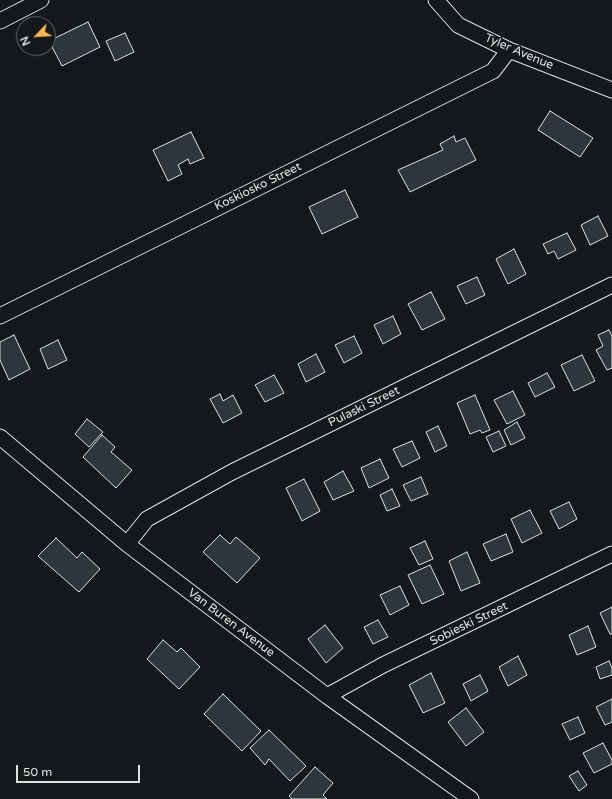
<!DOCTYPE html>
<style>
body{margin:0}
#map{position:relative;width:612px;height:799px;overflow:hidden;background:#14181c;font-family:"Varela Round",sans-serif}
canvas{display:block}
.north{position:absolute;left:16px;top:16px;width:40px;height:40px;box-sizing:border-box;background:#14181c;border:1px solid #626a69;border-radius:50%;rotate:245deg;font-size:11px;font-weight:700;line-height:16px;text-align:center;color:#d8e6dc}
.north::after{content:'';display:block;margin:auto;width:14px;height:18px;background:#ffb74d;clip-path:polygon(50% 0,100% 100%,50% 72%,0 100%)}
.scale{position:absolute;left:16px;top:765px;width:124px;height:18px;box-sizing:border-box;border:2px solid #d8e6dc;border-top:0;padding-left:5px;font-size:12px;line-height:14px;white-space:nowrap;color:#d8e6dc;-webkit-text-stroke:3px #14181c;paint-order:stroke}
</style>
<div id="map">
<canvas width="612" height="799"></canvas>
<div class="north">N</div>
<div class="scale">50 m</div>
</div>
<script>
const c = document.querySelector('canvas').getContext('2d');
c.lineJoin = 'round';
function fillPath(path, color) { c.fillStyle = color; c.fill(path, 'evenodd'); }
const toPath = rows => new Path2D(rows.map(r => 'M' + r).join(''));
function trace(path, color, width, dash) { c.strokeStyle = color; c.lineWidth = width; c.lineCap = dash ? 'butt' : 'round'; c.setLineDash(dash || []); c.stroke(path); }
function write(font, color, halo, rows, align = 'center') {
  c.font = font + ' "Varela Round",sans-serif'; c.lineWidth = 3; c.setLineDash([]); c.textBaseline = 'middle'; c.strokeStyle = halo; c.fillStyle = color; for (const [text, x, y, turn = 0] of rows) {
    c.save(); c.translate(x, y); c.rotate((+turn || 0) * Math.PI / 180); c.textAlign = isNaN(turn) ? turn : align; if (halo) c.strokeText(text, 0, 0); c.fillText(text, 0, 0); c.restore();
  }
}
const building = toPath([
 [88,22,100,47,62,66,49,41,88,22],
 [125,33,134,52,115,61,106,41,125,33],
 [550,111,593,138,580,157,538,130,550,111],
 [191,132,204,158,190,164,188,159,178,165,182,174,168,181,153,150,191,132],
 [454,136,456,142,465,138,476,160,410,192,398,170,443,150,440,144,454,136],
 [345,190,358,217,322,234,309,207,345,190],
 [598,216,608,236,590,245,581,225,598,216],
 [567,233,576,250,558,259,554,251,548,254,543,244,567,233],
 [514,249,526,274,508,284,496,259,514,249],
 [477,277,485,295,466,304,457,286,477,277],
 [431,292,445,319,422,330,408,304,431,292],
 [393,316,401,334,383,344,374,325,393,316],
 [609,330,612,336,612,368,607,370,596,350,603,346,598,335,609,330],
 [14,335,30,369,9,380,0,360,0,342,14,335],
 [354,336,362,353,344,363,335,345,354,336],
 [58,340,67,360,48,369,40,349,58,340],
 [316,354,325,372,306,382,298,364,316,354],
 [582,355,595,381,574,391,561,365,582,355],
 [547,373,555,387,535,397,528,383,547,373],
 [274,375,284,393,265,402,255,385,274,375],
 [513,391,525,415,507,424,494,400,513,391],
 [220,394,223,401,233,395,242,413,223,423,210,399,220,394],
 [475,395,490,430,482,433,480,430,470,434,457,403,475,395],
 [87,419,103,432,89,447,75,434,87,419],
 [517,422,525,438,511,445,504,430,517,422],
 [438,426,447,446,435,452,426,432,438,426],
 [499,431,506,446,493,452,486,437,499,431],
 [102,435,115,447,111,452,132,470,116,488,83,457,102,435],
 [412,441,420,458,402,467,393,449,412,441],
 [380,459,389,478,369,488,361,468,380,459],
 [343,471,354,491,333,500,324,482,343,471],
 [421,477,428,494,411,501,403,485,421,477],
 [304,479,320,511,302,521,286,488,304,479],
 [392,489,400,506,387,511,380,495,392,489],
 [569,502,577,519,559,529,550,511,569,502],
 [530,510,542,533,522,543,511,519,530,510],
 [506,534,513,552,491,561,483,544,506,534],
 [220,535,230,544,236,537,260,558,237,583,203,552,220,535],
 [56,538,77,558,82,552,100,569,79,592,38,556,56,538],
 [425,541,433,559,419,565,410,548,425,541],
 [467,552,480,583,461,591,449,561,467,552],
 [430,565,444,594,422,604,408,575,430,565],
 [400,586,409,605,390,615,380,595,400,586],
 [612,607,612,634,610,634,600,613,612,607],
 [378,620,388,637,373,644,364,627,378,620],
 [325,625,343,648,326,663,308,639,325,625],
 [588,626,596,647,577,655,569,635,588,626],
 [163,640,177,652,181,648,200,667,179,689,147,659,163,640],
 [518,656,527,675,508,686,499,667,518,656],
 [609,661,612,668,612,675,600,679,596,667,609,661],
 [431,673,445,703,423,713,409,685,431,673],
 [480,675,488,691,471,701,463,684,480,675],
 [223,694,261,731,242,751,204,714,223,694],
 [612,699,612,722,605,725,596,707,612,699],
 [466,708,484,732,466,746,448,722,466,708],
 [578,717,585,733,570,740,562,724,578,717],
 [269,730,306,766,290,781,269,759,265,765,250,748,269,730],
 [603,743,612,760,612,764,594,773,583,753,603,743],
 [315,767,333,783,323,795,327,799,292,799,289,796,315,767],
 [578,771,587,785,579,791,569,776,578,771]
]);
fillPath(building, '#2c363c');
trace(building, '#d8e6dc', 1);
const minor = toPath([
 [436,0,458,25,509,50,612,90],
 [0,21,41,0],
 [0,316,493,71,509,50],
 [0,437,127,544,327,696,471,799],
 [127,544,147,519,232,472,612,285],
 [327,696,383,665,612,554]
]);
trace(minor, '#d8e6dc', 17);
trace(minor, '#14181c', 15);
write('12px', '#d8e6dc', '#14181c', [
 ["Tyler Avenue",519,52,23],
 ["Koskiosko Street",258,187,-26],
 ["Pulaski Street",364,407,-26],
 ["Van Buren Avenue",231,623,37],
 ["Sobieski Street",469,624,-26]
]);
</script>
